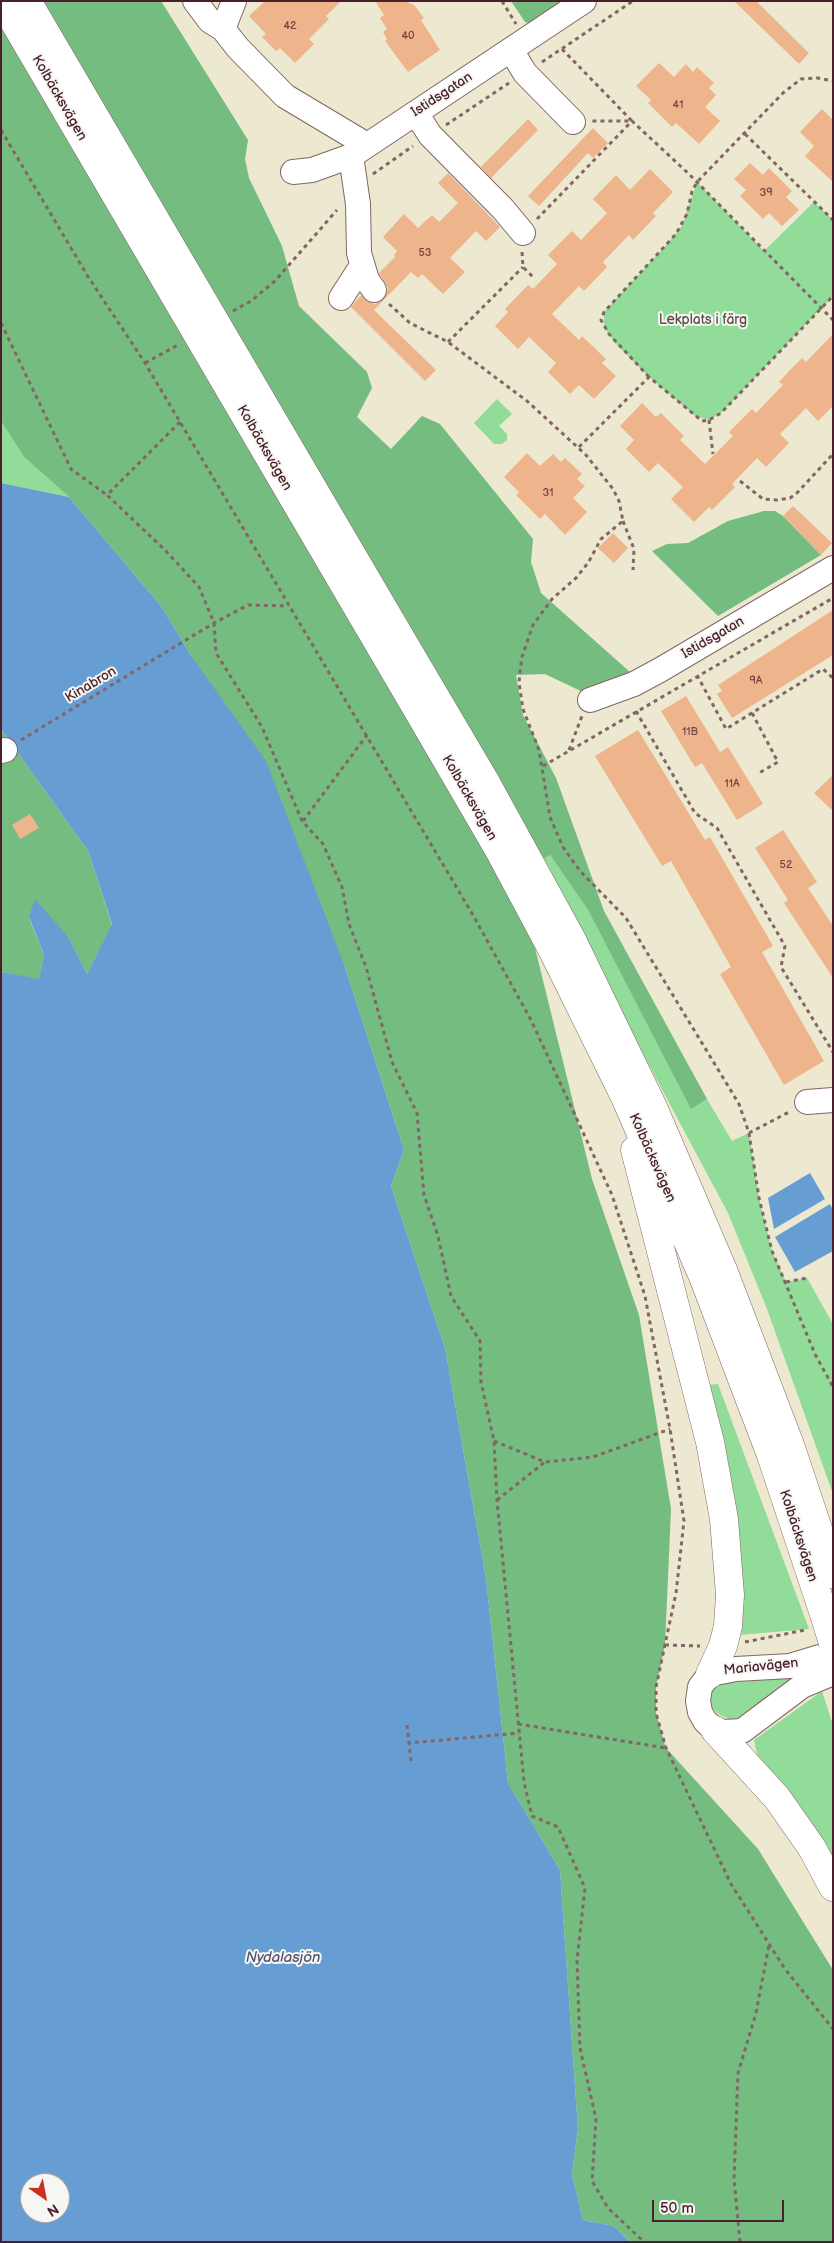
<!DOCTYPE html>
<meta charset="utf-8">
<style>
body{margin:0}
#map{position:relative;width:834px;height:2243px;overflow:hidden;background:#ede8d0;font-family:"Balsamiq Sans",sans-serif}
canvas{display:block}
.frame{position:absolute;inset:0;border:2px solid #4a1f2b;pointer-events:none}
.north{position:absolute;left:20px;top:2173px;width:50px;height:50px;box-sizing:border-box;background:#f6f6f2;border:1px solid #b1a0a2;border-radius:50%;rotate:147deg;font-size:14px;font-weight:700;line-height:20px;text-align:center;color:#4a1f2b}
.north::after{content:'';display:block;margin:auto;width:18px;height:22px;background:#c8321e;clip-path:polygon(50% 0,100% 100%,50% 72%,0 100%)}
.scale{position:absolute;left:652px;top:2200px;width:132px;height:22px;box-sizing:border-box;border:2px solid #4a1f2b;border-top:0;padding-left:6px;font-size:15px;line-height:18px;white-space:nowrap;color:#4a1f2b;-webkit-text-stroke:4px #f6f6f2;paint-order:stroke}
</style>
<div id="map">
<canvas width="834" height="2243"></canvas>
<div class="frame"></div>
<div class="north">N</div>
<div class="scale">50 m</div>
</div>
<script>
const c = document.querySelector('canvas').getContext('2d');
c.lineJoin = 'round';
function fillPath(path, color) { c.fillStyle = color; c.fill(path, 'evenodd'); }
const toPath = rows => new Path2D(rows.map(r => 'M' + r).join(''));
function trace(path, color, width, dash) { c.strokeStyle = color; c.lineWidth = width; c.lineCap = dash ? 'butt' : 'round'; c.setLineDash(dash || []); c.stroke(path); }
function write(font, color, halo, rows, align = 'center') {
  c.font = font + ' "Balsamiq Sans",sans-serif'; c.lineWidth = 4; c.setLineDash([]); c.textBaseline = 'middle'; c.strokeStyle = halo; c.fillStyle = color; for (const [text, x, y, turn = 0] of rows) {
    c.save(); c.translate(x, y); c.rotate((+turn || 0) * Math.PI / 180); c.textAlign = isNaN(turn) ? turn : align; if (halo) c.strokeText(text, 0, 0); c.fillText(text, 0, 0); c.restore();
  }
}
fillPath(toPath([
 [697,182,764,251,814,202,833,220,833,296,721,413,709,420,695,416,649,377,614,342,604,327,604,312,669,242,682,226],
 [497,399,512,414,499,426,507,434,507,440,502,444,494,444,474,423],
 [1,421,24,457,69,497,1,483],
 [550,855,588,910,691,1108,707,1099,732,1141,749,1133,759,1198,772,1251,786,1282,807,1278,833,1324,833,1494,767,1309,728,1213,540,861],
 [718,1384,809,1629,739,1635,707,1385],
 [800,1674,775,1690,744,1716,731,1720,718,1714,709,1704,711,1692,721,1682,752,1681],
 [822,1691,833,1725,833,1857,823,1840,757,1754,754,1740]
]), '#90dc98');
fillPath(toPath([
 [1,1,161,1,248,140,245,159,249,178,282,246,299,306,367,372,372,388,357,417,391,449,422,416,440,424,533,539,531,562,541,593,630,672,616,685,587,694,545,674,516,675,523,715,556,778,604,911,707,1099,691,1109,588,910,550,855,517,875,592,1179,639,1315,671,1509,665,1645,656,1687,656,1713,666,1748,758,1849,833,1970,833,2242,630,2242,614,2226,583,2220,572,2174,578,2129,560,1870,508,1783,486,1578,445,1348,391,1186,404,1150,345,967,192,657,161,606,69,497,24,457,1,421],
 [511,1,563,1,532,24,525,22],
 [764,511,775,511,783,516,821,555,718,616,652,551,667,544,688,543,728,521],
 [1,729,88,851,112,925,87,974,69,938,29,918,44,955,39,980,1,972]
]), '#74bc80');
fillPath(toPath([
 [1,483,69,497,161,606,192,657,266,761,345,967,404,1150,391,1186,445,1348,486,1578,508,1783,560,1870,578,2129,572,2174,583,2220,614,2226,630,2242,1,2242,1,972,39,979,44,955,29,917,35,899,69,938,87,974,112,924,88,851,1,729],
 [30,2183,60,2183,60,2213,30,2213],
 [810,1173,825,1199,774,1229,768,1198],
 [830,1204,833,1210,833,1251,795,1272,775,1237]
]), '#669ed4');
fillPath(toPath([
 [265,1,341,1,326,16,329,19,309,39,314,44,295,63,280,48,276,51,262,37,266,34,249,16],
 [375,1,404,1,414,5,424,18,421,20,440,50,408,72,385,41,387,39,383,32,387,29,380,18,384,15],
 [734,1,756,1,809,53,799,64],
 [659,63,674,77,686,64,693,72,697,67,714,83,709,88,716,95,705,107,720,121,699,144,676,123,672,127,648,103,651,100,636,86],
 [822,109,833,120,833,182,805,156,814,146,800,132],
 [528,119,538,130,491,178,481,167],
 [593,128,608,143,593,158,588,153,539,206,528,196],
 [750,163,763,175,769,168,792,191,786,197,799,210,782,226,769,213,763,219,740,196,746,190,734,179],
 [650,169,673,192,653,213,656,216,633,240,629,235,603,262,607,267,584,291,579,286,552,314,579,340,582,336,606,359,602,363,616,376,594,399,579,385,570,394,548,372,556,363,529,337,518,349,495,326,508,312,505,309,528,285,533,289,557,264,548,255,572,231,581,240,607,213,593,199,616,175,630,190],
 [448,173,500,227,486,241,476,231,450,258,465,272,443,294,422,274,418,278,411,272,374,310,436,370,425,381,351,307,361,295,368,302,375,304,381,301,386,296,388,288,379,273,395,257,394,255,397,251,383,237,404,214,418,228,432,215,439,222,458,203,438,183],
 [833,334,833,406,818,421,806,408,780,434,789,443,766,467,757,458,732,484,735,487,712,510,709,507,694,522,671,499,683,487,658,463,649,472,626,449,634,440,620,426,642,403,656,417,661,413,684,436,680,440,705,464,733,436,729,432,752,409,756,413,783,385,779,382,790,370,802,358,806,362],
 [527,453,540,466,553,454,561,462,565,458,582,474,577,479,585,486,573,498,587,512,565,535,545,514,540,519,516,495,519,492,504,477],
 [793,506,832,543,821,555,783,516],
 [613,533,628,548,614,563,598,548],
 [833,610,833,655,732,718,717,694,722,691,718,685],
 [686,696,720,752,728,747,763,804,737,820,702,763,695,767,661,711],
 [638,730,705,840,710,837,773,946,762,952,824,1061,784,1085,720,974,731,967,671,861,662,866,595,756],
 [833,775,833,811,814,793],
 [30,814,39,828,20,839,12,825],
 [783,830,817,882,808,888,833,926,833,978,784,903,788,900,755,848]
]), '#eeb48b');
const minor = toPath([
 [195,1,210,21,223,29,238,48,285,96,367,145],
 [223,29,234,1],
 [511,50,525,73,573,122],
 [416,113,430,135,503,209,523,233],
 [351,156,358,204,359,253,367,280,374,290],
 [293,172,312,170,351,156,584,1],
 [341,298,361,267],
 [590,700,634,684,660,670,833,568],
 [1,751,5,750],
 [807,1102,833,1100],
 [833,1653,790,1666,736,1669,710,1674,700,1687,698,1701,700,1712,705,1721,715,1730,724,1732,742,1731,802,1686,833,1673]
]);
const highway = toPath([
 [2,1,421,716,499,850,554,953,625,1097,704,1279,771,1455,824,1614],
 [27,1,406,647,485,781,572,940,652,1105,723,1270,790,1445,833,1574],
 [635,1150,710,1442,724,1519,730,1595,728,1626,723,1646,710,1674],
 [715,1730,777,1798,812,1848,833,1887]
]);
trace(minor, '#836565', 26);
trace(highway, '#836565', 29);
trace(toPath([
 [502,1,516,24],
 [562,49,632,121,591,121],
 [542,62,633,1],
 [446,125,509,83],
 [1,130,87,275,145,363,473,915,531,1020,612,1195,645,1296,670,1429,684,1521,676,1593,656,1687,656,1713,666,1748,731,1884,785,1969,833,2029],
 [745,134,833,220],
 [373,174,413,146],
 [537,219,632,121,690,175,833,320],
 [522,252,523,267,535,279],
 [389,304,410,323,448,342,527,401,586,455,613,489,619,501,623,521,601,539,588,563,576,578,552,599,533,625,522,657,520,671,519,683,523,709,539,750,550,817,563,847,580,871,626,918,739,1104,749,1133,759,1198,772,1251,815,1354,833,1387],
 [233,311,251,301,275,281,337,210],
 [1,323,71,469,107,495],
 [448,342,523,267],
 [145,363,178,345],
 [649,377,609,334,601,320,604,312,676,234,687,214,692,191,697,182,783,93,801,79,818,78,833,81],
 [709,420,713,454],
 [180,422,107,495,165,550,199,587,214,623,216,653,262,727,302,821,323,844,342,887,349,924,366,967,392,1062,417,1113,424,1195,438,1236,451,1296,480,1341,481,1382,494,1441,497,1500,524,1782,532,1816,558,1827,585,1888,577,1960,580,2048,596,2119,592,2181,608,2208,644,2242],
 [579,447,649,377,702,421,709,420,721,413,833,296],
 [740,481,763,499,777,500,790,498,796,494,833,454],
 [623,521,634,549,633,570],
 [697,675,726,729,823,669,833,678],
 [636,711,695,813,717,828,785,946,781,967,833,1052],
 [752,713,778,762,759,773],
 [21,740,214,623,248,605,287,606],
 [569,750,582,716],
 [543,766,833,598],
 [303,821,367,735],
 [749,1133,791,1111],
 [786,1282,807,1278],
 [494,1441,545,1462,593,1457,670,1429],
 [497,1500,545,1462],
 [745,1642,805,1630],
 [665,1645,700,1646],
 [518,1724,666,1748],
 [407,1725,409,1743],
 [411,1761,409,1743,519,1733],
 [740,2242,734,2179,738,2073,756,2013,769,1945]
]), '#836565', 3, [4, 4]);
trace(minor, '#fff', 24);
trace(highway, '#fff', 28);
const highwayBridge = toPath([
 [824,1614,833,1643]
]);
trace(highwayBridge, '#836565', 29, []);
trace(highwayBridge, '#fff', 28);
write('11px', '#734443', null, [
 ["42",290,26],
 ["40",408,36],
 ["41",678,105],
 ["39",766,193],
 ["53",425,253],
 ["31",548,493],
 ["9A",756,681],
 ["11B",690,732],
 ["11A",732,784],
 ["52",786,865]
]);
write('14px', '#4a1f2b', '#f6f6f2', [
 ["Istidsgatan",442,95,-33],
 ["Kolbäcksvägen",59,98,60],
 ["Kolbäcksvägen",264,448,60],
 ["Istidsgatan",713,638,-30],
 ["Kinabron",91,685,-31],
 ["Kolbäcksvägen",469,798,60],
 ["Kolbäcksvägen",652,1158,66],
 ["Kolbäcksvägen",798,1536,72],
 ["Mariavägen",761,1667,-6]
]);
write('14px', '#5c4e46', '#f6f6f2', [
 ["Lekplats i färg",703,320]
]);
write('italic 15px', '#55526f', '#f6f6f2', [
 ["Nydalasjön",283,1958]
]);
</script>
